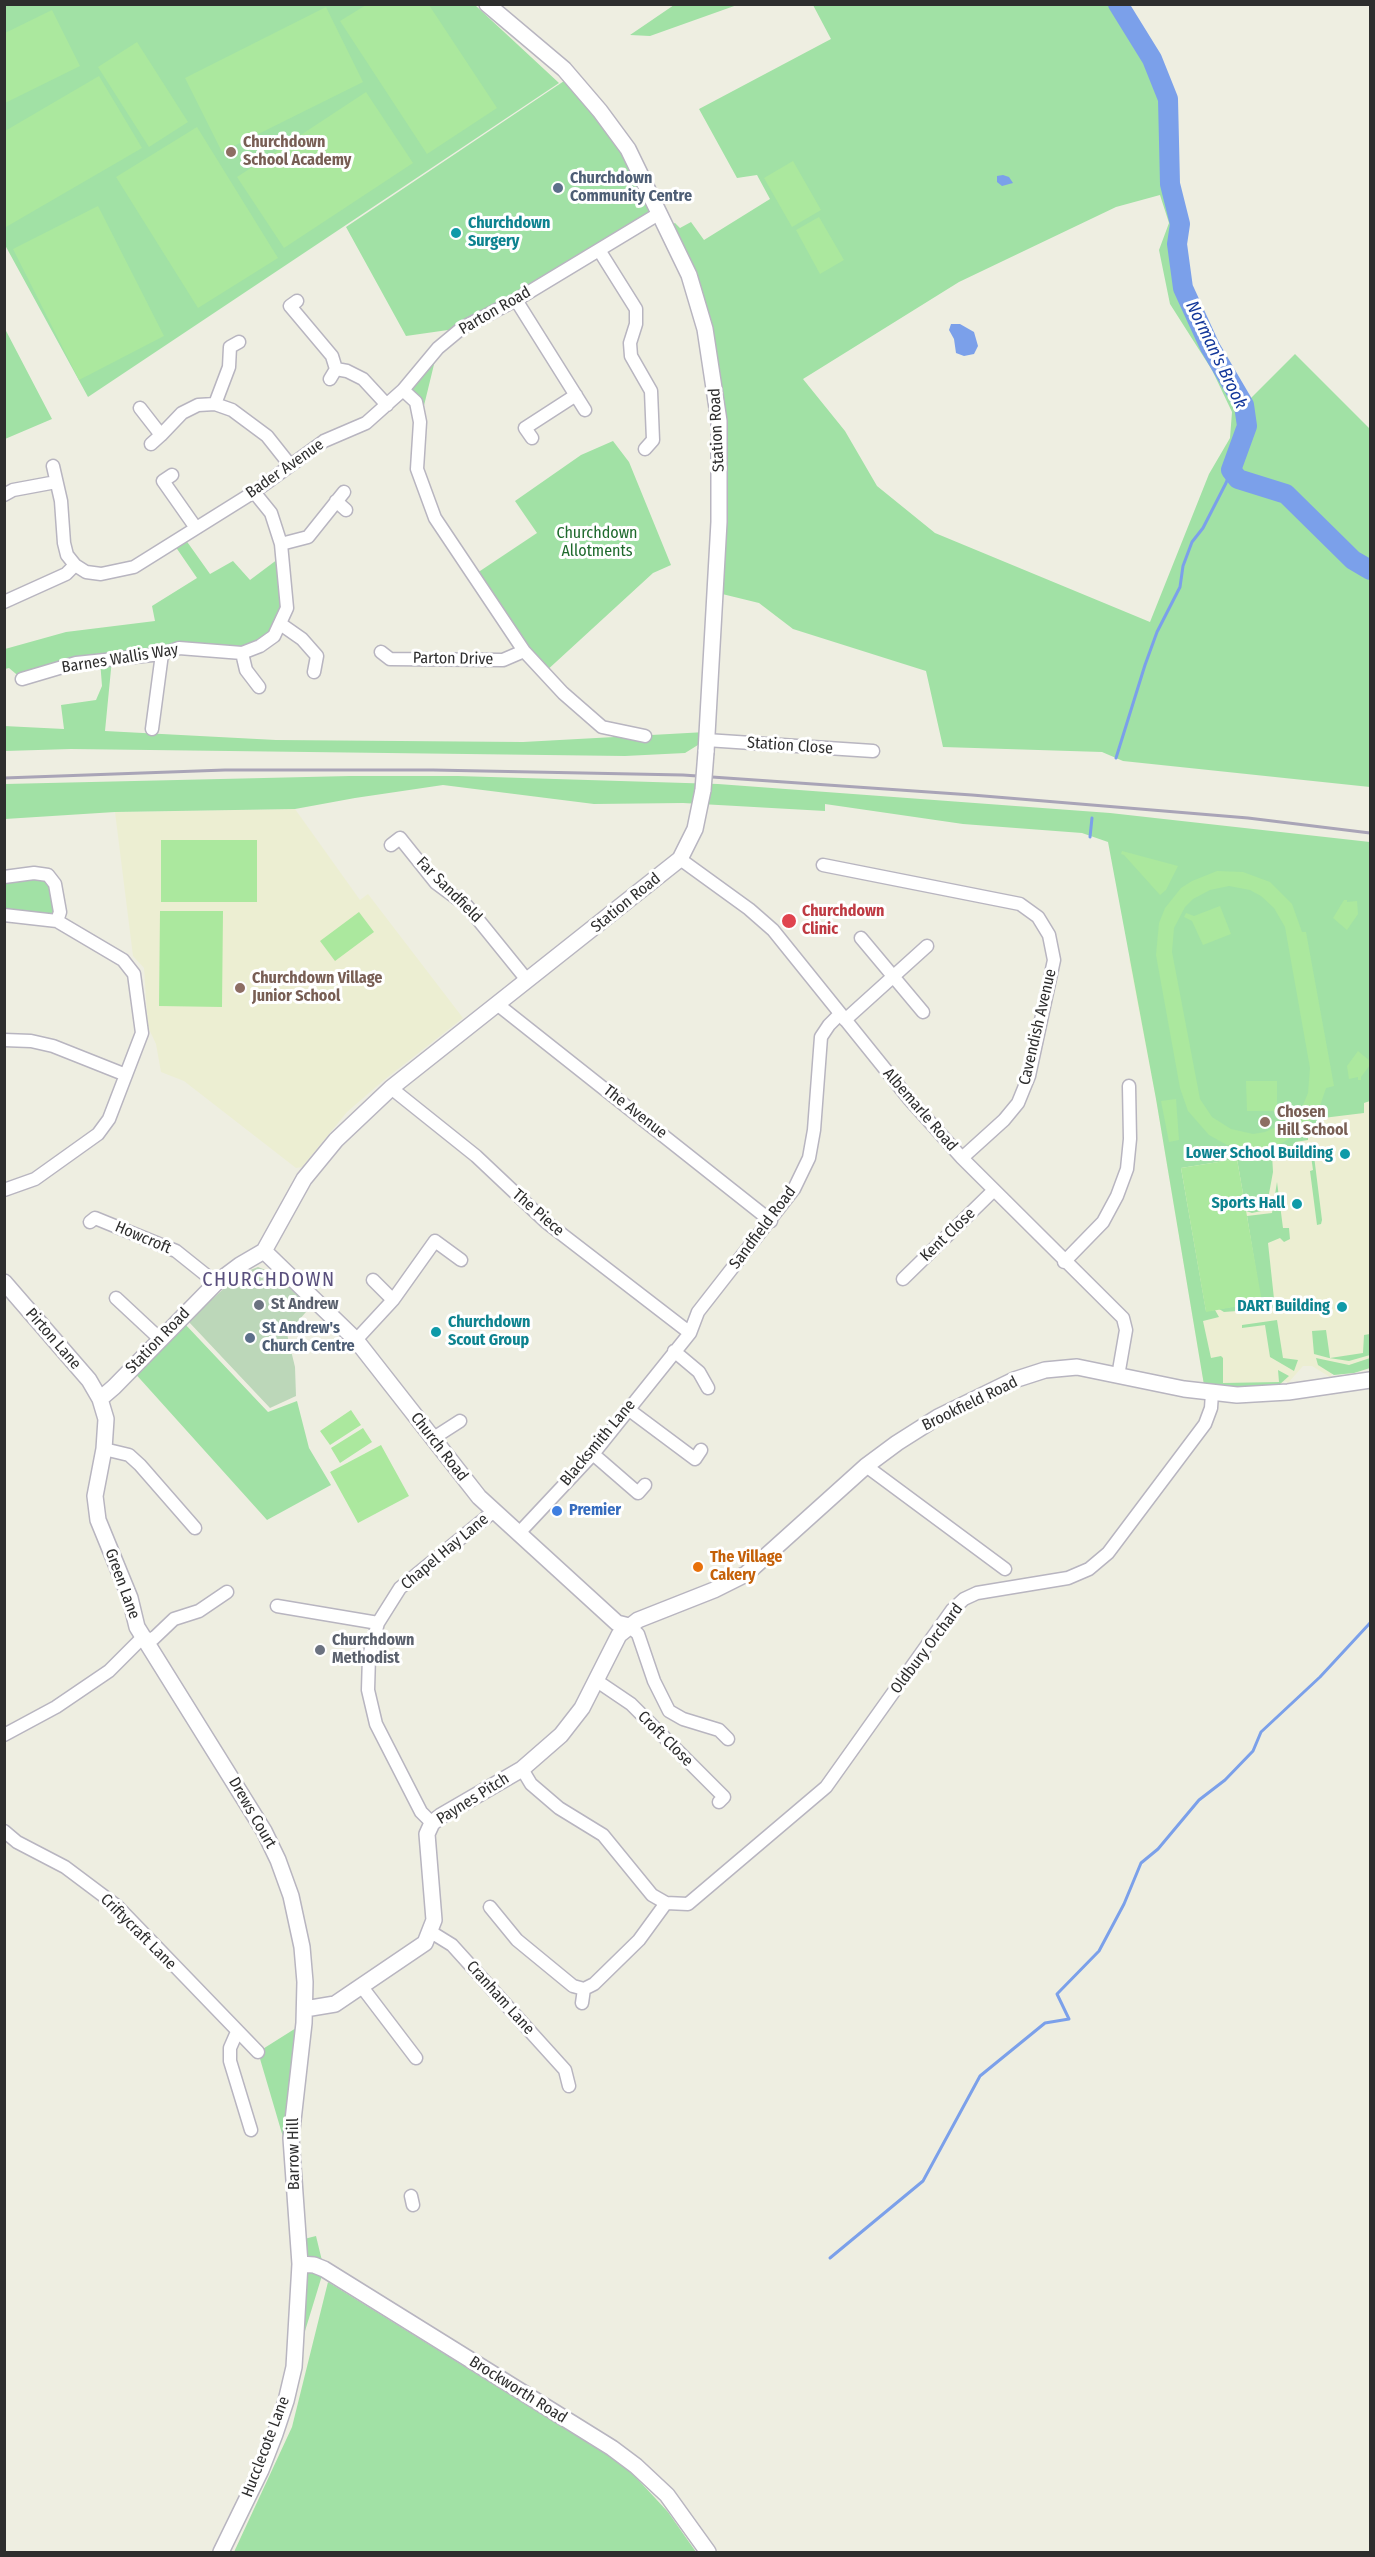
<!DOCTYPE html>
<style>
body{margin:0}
#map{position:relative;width:1375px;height:2557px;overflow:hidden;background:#eeeee1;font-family:"Fira Sans Condensed",sans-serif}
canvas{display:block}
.frame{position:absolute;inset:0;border:6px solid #2e2e2e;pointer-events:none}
</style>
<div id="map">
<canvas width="1375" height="2557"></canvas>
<div class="frame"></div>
</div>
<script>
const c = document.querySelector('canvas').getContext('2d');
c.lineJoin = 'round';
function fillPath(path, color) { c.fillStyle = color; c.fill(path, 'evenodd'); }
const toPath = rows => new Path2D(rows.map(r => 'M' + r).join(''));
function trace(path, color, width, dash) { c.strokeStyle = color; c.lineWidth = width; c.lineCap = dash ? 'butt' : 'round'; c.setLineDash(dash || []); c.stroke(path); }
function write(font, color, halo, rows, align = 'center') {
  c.font = font + ' "Fira Sans Condensed",sans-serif'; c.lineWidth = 6; c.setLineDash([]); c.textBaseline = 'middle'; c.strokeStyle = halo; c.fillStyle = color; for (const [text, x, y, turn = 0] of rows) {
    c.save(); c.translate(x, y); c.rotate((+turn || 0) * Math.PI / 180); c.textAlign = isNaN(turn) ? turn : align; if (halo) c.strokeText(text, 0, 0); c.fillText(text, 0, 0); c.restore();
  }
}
fillPath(toPath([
 [295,809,360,900,368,894,463,1018,384,1080,347,1112,302,1167,296,1168,184,1081,161,1072,156,1044,148,1027,144,968,133,956,115,812],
 [1370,872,1370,1368,1354,1373,1332,1374,1330,1377,1312,1366,1303,1366,1288,1383,1285,1381,1281,1385,1234,1387,1204,1385,1156,1099,1129,959]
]), '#eceed2');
fillPath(toPath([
 [4,5,475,5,559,83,88,397,5,245],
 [674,5,674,4,737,5,650,36,630,35],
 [813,5,1125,5,1152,59,1168,99,1170,184,1180,224,1177,244,1183,288,1210,347,1244,405,1295,354,1370,429,1370,787,1123,761,1102,752,943,747,926,671,793,629,759,603,714,592,713,373,667,226,675,223,680,228,691,222,704,240,770,199,757,175,737,178,699,109,831,39],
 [1160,195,1169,223,1159,250,1170,304,1212,370,1232,412,1230,438,1209,474,1150,622,935,533,877,486,845,431,803,379,959,282,1116,207],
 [570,77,577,84,660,213,462,328,406,336,346,227],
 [4,327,52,419,5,439,4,439],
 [438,348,420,422,403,390],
 [613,441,629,462,671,565,653,573,544,673,474,575,537,533,515,501,581,455],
 [183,536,210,574,233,561,250,580,282,556,282,625,242,653,179,648,112,659,105,731,276,740,523,742,706,732,706,740,685,753,625,756,71,749,5,751,4,726,64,729,61,705,96,700,102,686,100,660,22,679,9,668,5,669,5,649,66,632,155,621,152,606,197,578,173,543],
 [350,776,458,776,718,784,1110,813,1370,842,1370,1101,1364,1103,1364,1113,1323,1118,1325,1132,1308,1135,1308,1140,1295,1142,1295,1151,1272,1154,1273,1172,1266,1210,1252,1213,1246,1211,1237,1159,1181,1168,1206,1311,1215,1310,1219,1317,1203,1321,1211,1358,1221,1356,1223,1358,1223,1383,1279,1382,1278,1370,1289,1376,1279,1385,1234,1387,1204,1385,1156,1099,1108,842,1082,833,963,824,825,804,825,811,683,803,594,804,443,785,355,798,295,809,115,812,5,819,5,784],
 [48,875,57,921,5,915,4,877],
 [1311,1156,1314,1156,1322,1220,1321,1224,1317,1225,1310,1171,1313,1170],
 [1277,1182,1283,1228,1289,1228,1290,1239,1284,1242,1280,1238,1268,1243,1275,1308,1224,1312,1219,1309,1261,1302,1247,1216,1272,1213],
 [1277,1320,1283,1358,1298,1360,1294,1371,1270,1357,1265,1325,1242,1328,1242,1325],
 [184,1323,268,1412,297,1401,309,1448,331,1485,267,1520,132,1370],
 [1326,1330,1330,1358,1363,1353,1364,1335,1370,1334,1370,1355,1349,1361,1329,1358,1314,1354,1312,1331],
 [1316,1358,1349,1365,1370,1358,1370,1368,1354,1373,1334,1375,1318,1365],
 [304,2023,291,2138,283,2137,258,2052],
 [316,2236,324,2269,294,2367,300,2240],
 [328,2282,609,2456,631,2472,668,2512,696,2552,234,2552,292,2427]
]), '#a1e1a5');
fillPath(toPath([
 [258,1267,279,1275,312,1305,287,1334,295,1367,296,1396,270,1408,188,1321,240,1274]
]), '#bcd7b9');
fillPath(toPath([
 [366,5,429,5,497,108,427,154,340,21],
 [326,7,363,82,222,152,185,78],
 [52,10,80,66,5,103,5,33],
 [137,42,188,122,149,147,98,67],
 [99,76,142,148,6,227,5,131],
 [366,92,413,163,284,248,237,177],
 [197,127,278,258,198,308,116,177],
 [793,161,821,210,792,227,764,178],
 [98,206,164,336,79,380,13,249],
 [819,217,844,260,820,274,796,230],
 [161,840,257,840,257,902,161,902],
 [1122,851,1178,866,1166,890,1160,895,1124,855,1121,854],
 [1217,871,1243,872,1270,882,1292,904,1302,932,1306,932,1334,1086,1326,1088,1320,1106,1306,1127,1284,1142,1271,1148,1242,1148,1227,1145,1209,1135,1188,1111,1180,1088,1156,955,1159,923,1165,908,1181,888,1192,881],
 [1229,886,1250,890,1261,896,1274,908,1285,927,1310,1068,1308,1093,1303,1105,1287,1122,1265,1132,1253,1134,1231,1129,1212,1117,1200,1099,1172,952,1174,928,1185,907,1193,899,1210,890],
 [1344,900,1347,900,1347,902,1357,901,1358,914,1347,930,1333,918],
 [1220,906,1231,934,1203,945,1192,921,1184,917,1186,913,1194,916],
 [160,911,223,911,222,1007,159,1006],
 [359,912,374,932,335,961,320,941],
 [1358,1051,1370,1061,1370,1065,1361,1077,1361,1080,1358,1080,1358,1077,1349,1079,1347,1066],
 [1246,1081,1277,1081,1277,1108,1283,1114,1280,1118,1273,1111,1247,1111],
 [1176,1099,1179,1140,1169,1142,1161,1101],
 [1237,1159,1262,1302,1206,1312,1181,1168],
 [351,1410,361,1425,330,1445,320,1431],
 [363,1428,372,1442,340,1463,331,1448],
 [381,1445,409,1496,358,1523,330,1472]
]), '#abe89e');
fillPath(toPath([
 [1003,175,1009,177,1013,183,1002,186,997,182,997,176],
 [951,324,960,324,974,332,978,346,974,354,964,356,956,353,954,339,949,330]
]), '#7ba0ea');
trace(toPath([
 [1116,758,1145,665,1157,632,1180,587,1183,566,1192,542,1203,528,1226,483,1231,470],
 [1090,837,1092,818],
 [830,2258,923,2181,980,2076,1045,2023,1069,2019,1057,1994,1099,1951,1124,1904,1141,1863,1158,1849,1199,1800,1225,1780,1253,1751,1261,1732,1320,1677,1370,1623]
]), '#7ba0ea', 3);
trace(toPath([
 [1118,4,1152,59,1168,99,1170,184,1180,224,1177,244,1183,288,1210,347,1244,405,1247,426,1231,470,1238,479,1286,494,1353,560,1370,570]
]), '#7ba0ea', 20);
const minor = toPath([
 [599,250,636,309,636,324,630,343,631,356,651,391,653,440,645,449],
 [516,300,585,410],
 [297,301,290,306,332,356,336,369],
 [330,379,336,369,347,371,363,379,387,405],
 [403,390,416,402,420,422,417,469,435,518,524,651,563,693,602,727,645,736],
 [215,404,229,367,230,347,239,342],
 [140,408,161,435,182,413,198,405,215,404,232,410,267,436,290,465],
 [532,438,525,428,576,395],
 [151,444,161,435],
 [53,466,61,501,64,543,67,555,75,565,86,572,101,574,134,567,254,492,324,441,366,423,403,390,438,348,462,328,516,300,660,213],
 [172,475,163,481,196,528],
 [4,495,13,490,56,482],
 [336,501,346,510],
 [281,544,308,537,344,492],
 [4,602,66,574,75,565],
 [282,625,302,639,317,656,314,672],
 [381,652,390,659,503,660,524,651],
 [242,653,246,670,259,687],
 [22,679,76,663,162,654,179,648,242,653,260,646,274,636,287,608,281,544,271,513,254,492],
 [152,729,162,654],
 [706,740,873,751],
 [391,845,400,838,436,883,467,906,527,980],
 [680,859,749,909,773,930,910,1100,962,1158,1123,1318,1126,1330,1118,1376],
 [823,865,1020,904,1038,917,1049,935,1054,960,1029,1076,1018,1103,1004,1120,962,1158],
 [4,877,34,873,48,875,55,884,60,912,57,921],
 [4,915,57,921,123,960,134,974,142,1033,109,1119,98,1134,35,1179,4,1190],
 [861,938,923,1012],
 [497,1004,771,1221],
 [845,1020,927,946],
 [4,1040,31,1041,53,1046,126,1075],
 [391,1088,476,1156,546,1222,690,1333],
 [90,1222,95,1218,176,1251,216,1283],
 [1064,1262,1103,1222,1117,1196,1127,1169,1130,1139,1129,1086],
 [903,1279,993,1191],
 [373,1280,393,1300],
 [116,1298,160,1339],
 [356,1340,393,1300,435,1241,461,1260],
 [674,1351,699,1372,708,1388],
 [628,1409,695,1459,701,1450],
 [432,1439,460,1421],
 [104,1449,129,1455,140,1465,195,1528],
 [593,1454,638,1493,645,1485],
 [866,1466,1005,1569],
 [519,1533,593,1454,690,1333,698,1312,794,1189,809,1158,814,1130,821,1037,829,1025,840,1014],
 [277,1606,378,1623],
 [629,1626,638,1634,654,1681,669,1711,683,1719,719,1730,728,1739],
 [597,1681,631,1704,724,1797,719,1802],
 [4,1735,56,1707,109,1671,142,1638,153,1639,174,1619,199,1611,227,1592],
 [522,1769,531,1784,559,1808,603,1835,652,1895,666,1903,688,1904,826,1787,952,1610,964,1599,977,1593,1068,1578,1089,1569,1108,1553,1205,1424,1211,1408,1212,1393],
 [432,1823,421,1812,376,1724,368,1690,369,1656,378,1623,400,1588,494,1511],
 [4,1831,17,1842,65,1867,117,1906,258,2052],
 [490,1907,517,1940,573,1986,584,1989],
 [431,1932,452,1945,565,2070,569,2086],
 [362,1987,416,2058],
 [582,2003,584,1989,594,1984,639,1940,666,1903],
 [237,2032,230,2048,230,2061,251,2130],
 [411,2196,413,2205]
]);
const tertiary = toPath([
 [487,4,564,69,600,111,628,149,689,275,705,329,719,421,719,522,706,752],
 [264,1251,356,1340,479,1497,617,1623,629,1626],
 [4,1282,89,1380,100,1399,106,1419,104,1449,95,1496,98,1520,130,1598,137,1627,264,1831,278,1860,291,1896,302,1947,305,1982,304,2023,291,2138,300,2264,294,2367,286,2401,275,2434,261,2470,221,2552],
 [100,1399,114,1387,216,1283,240,1265,264,1251,304,1179,336,1140,391,1088,680,859,695,829,703,790],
 [305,2009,335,2004,425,1943,434,1920,427,1834,432,1823,441,1816,522,1769,561,1735,582,1708,619,1635,638,1620,714,1590,746,1574,866,1466,897,1443,938,1417,1014,1380,1045,1370,1077,1367,1184,1389,1237,1395,1288,1392,1370,1380],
 [300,2264,314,2265,324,2269,612,2448,636,2466,667,2495,708,2552]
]);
trace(minor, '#b8b5c0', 15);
trace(tertiary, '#b8b5c0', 18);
trace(minor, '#fff', 12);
trace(tertiary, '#fff', 15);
trace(toPath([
 [4,778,225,770,433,770,683,775,972,795,1248,818,1370,833]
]), '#a9a4b7', 3);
const tertiaryBridge = toPath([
 [703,790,706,752]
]);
trace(tertiaryBridge, '#b8b5c0', 18, []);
trace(tertiaryBridge, '#fff', 15);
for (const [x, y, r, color] of [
 [231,152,6,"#8d6e63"],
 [558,188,6,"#5c6f8a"],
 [456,233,6,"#0f9aa8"],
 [789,921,8,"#e0444e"],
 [240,988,6,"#8d6e63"],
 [1265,1122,6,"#8d6e63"],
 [1345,1154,6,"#0f9aa8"],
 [1297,1204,6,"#0f9aa8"],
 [259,1305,6,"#6b7280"],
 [1342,1307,6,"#0f9aa8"],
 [436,1332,6,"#0f9aa8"],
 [250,1338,6,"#5c6f8a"],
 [557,1511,6,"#3f7fe0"],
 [698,1567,6,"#e8710a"],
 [320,1650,6,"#6b7280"]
]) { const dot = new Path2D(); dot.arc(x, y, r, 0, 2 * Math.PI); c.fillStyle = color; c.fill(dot); trace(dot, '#fff', 2); }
write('bold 16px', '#785e54', '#fff', [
 ["Churchdown",243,143],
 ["School Academy",243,161],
 ["Churchdown Village",252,979],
 ["Junior School",252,997],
 ["Chosen",1277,1113],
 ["Hill School",1277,1131]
], 'left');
write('bold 16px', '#4e5e75', '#fff', [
 ["Churchdown",570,179],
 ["Community Centre",570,197],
 ["St Andrew's",262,1329],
 ["Church Centre",262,1347]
], 'left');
write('bold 16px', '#0d838f', '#fff', [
 ["Churchdown",468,224,"left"],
 ["Surgery",468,242,"left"],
 ["Lower School Building",1333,1154],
 ["Sports Hall",1285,1204],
 ["DART Building",1330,1307],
 ["Churchdown",448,1323,"left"],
 ["Scout Group",448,1341,"left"]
], 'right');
write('16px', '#2e2e2e', '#fff', [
 ["Parton Road",495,311,-30],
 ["Station Road",717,430,-93],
 ["Bader Avenue",285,469,-35],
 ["Barnes Wallis Way",120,659,-9],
 ["Parton Drive",453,659,1],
 ["Station Close",790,746,4],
 ["Far Sandfield",449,890,45],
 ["Station Road",626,903,-39],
 ["Cavendish Avenue",1038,1027,-77],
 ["Albemarle Road",920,1110,49],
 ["The Avenue",635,1112,38],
 ["The Piece",538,1213,41],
 ["Sandfield Road",763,1228,-53],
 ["Kent Close",948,1235,-44],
 ["Howcroft",143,1238,23],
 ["Pirton Lane",53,1339,49],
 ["Station Road",158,1341,-46],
 ["Brookfield Road",970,1404,-26],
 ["Blacksmith Lane",598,1443,-50],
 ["Church Road",439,1447,52],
 ["Chapel Hay Lane",445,1552,-40],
 ["Green Lane",122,1584,70],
 ["Oldbury Orchard",927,1649,-53],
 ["Croft Close",665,1739,45],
 ["Paynes Pitch",473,1799,-32],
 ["Drews Court",252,1813,60],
 ["Criftycraft Lane",138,1932,45],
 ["Cranham Lane",500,1998,48],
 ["Barrow Hill",294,2154,-91],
 ["Brockworth Road",518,2390,32],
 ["Hucclecote Lane",266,2447,-69]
]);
write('16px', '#1f6a2d', '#fff', [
 ["Churchdown",597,534],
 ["Allotments",597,552]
]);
write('bold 16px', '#be3a42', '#fff', [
 ["Churchdown",802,912],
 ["Clinic",802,930]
], 'left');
write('bold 16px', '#5b616d', '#fff', [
 ["St Andrew",271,1305],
 ["Churchdown",332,1641],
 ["Methodist",332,1659]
], 'left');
write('bold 16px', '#366cbe', '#fff', [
 ["Premier",569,1511]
], 'left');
write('bold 16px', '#c56008', '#fff', [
 ["The Village",710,1558],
 ["Cakery",710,1576]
], 'left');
write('italic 18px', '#14389b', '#fff', [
 ["Norman's Brook",1216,355,64]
]);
c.letterSpacing = '1.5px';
write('20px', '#594f7d', '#fff', [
 ["CHURCHDOWN",269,1280]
]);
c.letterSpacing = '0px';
</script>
